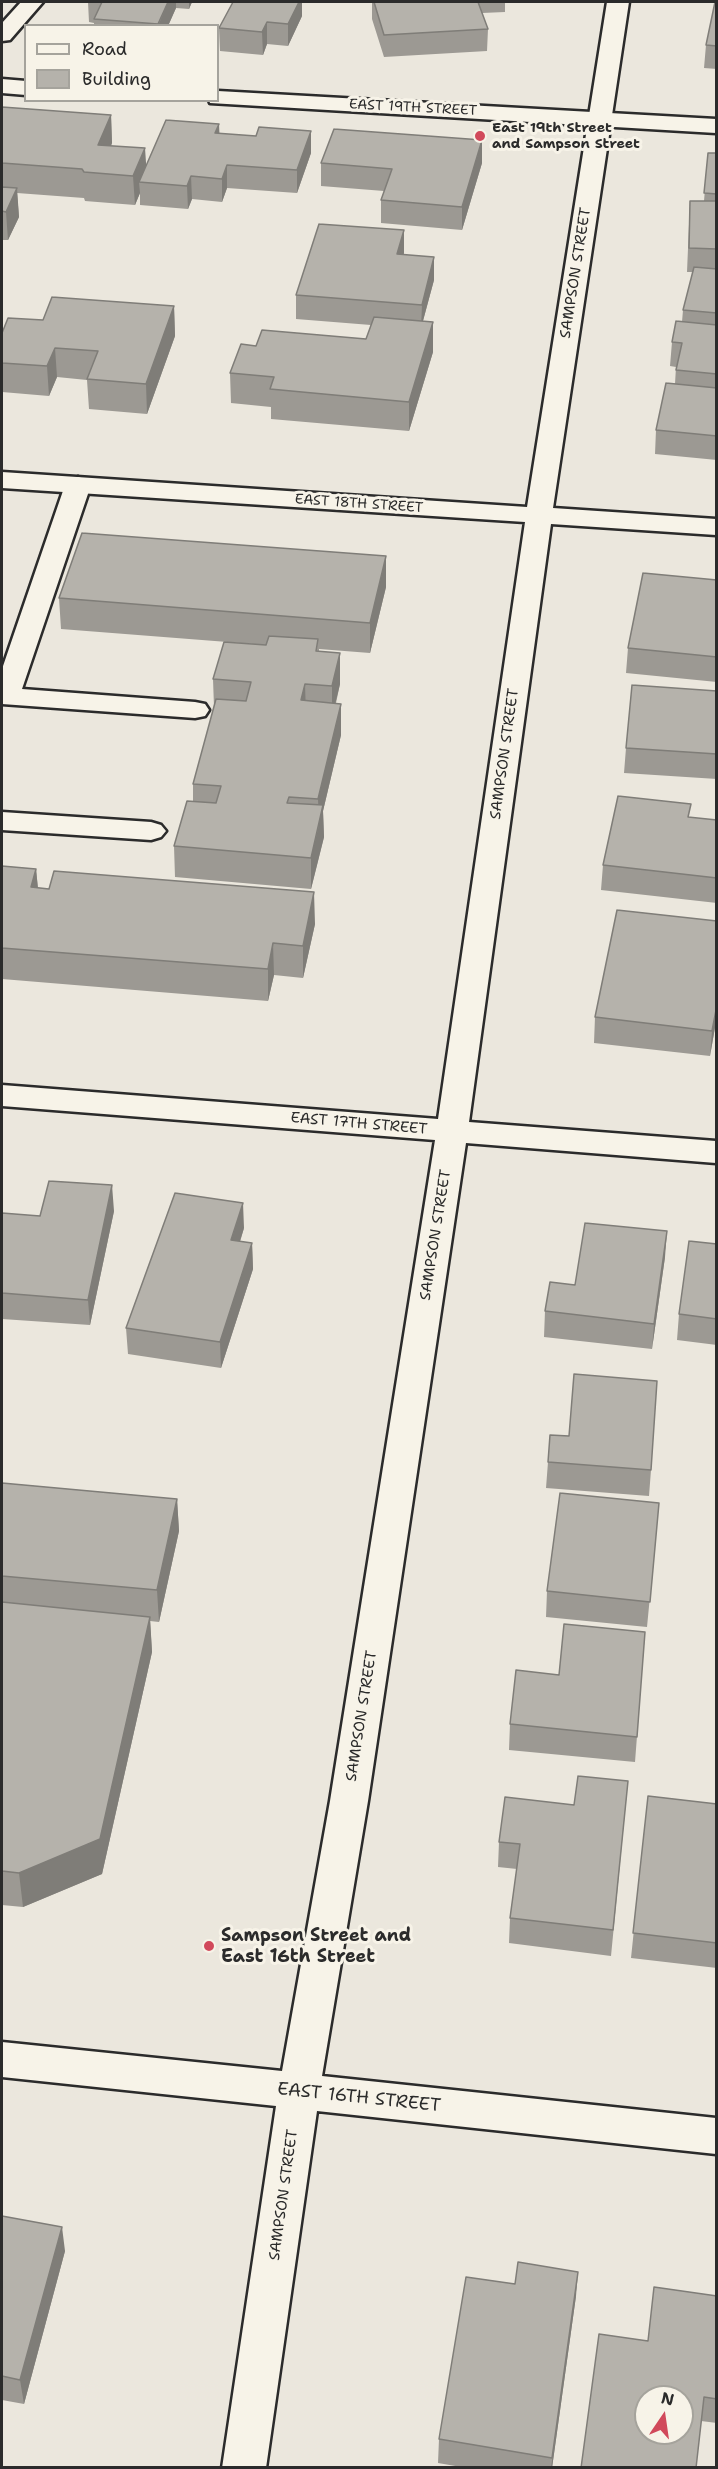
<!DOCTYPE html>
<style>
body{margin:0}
#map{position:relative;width:718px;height:2469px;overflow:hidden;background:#ebe7dd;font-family:"Shantell Sans",sans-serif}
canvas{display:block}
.frame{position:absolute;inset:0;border:3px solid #2b2b2b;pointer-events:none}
.legend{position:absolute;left:24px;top:24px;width:195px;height:78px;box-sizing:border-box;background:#f7f3e8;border:2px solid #a5a39c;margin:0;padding:8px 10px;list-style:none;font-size:18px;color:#2b2b2b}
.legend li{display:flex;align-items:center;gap:12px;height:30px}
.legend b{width:30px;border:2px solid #a5a39c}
.north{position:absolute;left:634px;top:2385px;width:60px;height:60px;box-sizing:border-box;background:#f7f3e8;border:2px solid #a5a39c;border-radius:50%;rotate:13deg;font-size:16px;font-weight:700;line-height:24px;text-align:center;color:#2b2b2b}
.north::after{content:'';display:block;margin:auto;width:21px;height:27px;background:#d1495b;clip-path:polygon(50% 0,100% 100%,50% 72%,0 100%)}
</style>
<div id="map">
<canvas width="718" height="2469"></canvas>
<div class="frame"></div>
<ul class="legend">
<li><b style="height:8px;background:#f7f3e8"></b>Road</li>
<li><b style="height:16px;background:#b5b2ab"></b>Building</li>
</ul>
<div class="north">N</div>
</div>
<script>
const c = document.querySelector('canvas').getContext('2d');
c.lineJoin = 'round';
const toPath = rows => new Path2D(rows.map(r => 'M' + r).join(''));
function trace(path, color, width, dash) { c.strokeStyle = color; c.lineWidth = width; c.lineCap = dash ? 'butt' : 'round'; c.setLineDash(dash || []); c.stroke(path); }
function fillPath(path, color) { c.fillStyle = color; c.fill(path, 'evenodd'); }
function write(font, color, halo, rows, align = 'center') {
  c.font = font + ' "Shantell Sans",sans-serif'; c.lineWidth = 6; c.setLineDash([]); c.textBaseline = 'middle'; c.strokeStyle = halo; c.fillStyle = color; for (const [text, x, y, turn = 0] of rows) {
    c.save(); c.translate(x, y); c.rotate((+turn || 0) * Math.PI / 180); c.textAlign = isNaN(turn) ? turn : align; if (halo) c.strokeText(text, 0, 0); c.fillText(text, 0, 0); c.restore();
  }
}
const service = toPath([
 [78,477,87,480,91,485,22,689,195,702,205,704,209,710,205,716,195,718,2,704,2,669,65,485,69,480,78,477],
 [2,812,151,822,161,825,166,831,161,837,151,840,2,830,2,812]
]);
const minor = toPath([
 [21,2,43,2,10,40,2,41,2,23,21,2],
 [607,2,629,2,553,508,716,519,716,535,551,524,469,1122,716,1141,716,1163,466,1143,368,1801,322,2076,716,2118,716,2154,317,2111,266,2468,222,2468,276,2106,2,2077,2,2042,282,2071,330,1801,435,1140,2,1106,2,1085,438,1119,525,522,2,488,2,472,527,507,607,2]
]);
const tertiary = toPath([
 [2,79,26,81,26,95,2,93,2,79],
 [218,91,716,119,716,133,210,103,209,100,218,100,218,91]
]);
trace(service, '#2b2b2b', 5);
trace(minor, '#2b2b2b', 5);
trace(tertiary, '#2b2b2b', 5);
fillPath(service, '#f7f3e8');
fillPath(minor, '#f7f3e8');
fillPath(tertiary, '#f7f3e8');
fillPath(toPath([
 [88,2,192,2,189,9,176,8,168,26,94,26,94,23,89,22],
 [233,2,302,2,302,16,288,46,267,44,263,55,220,51,219,28],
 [372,2,505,2,505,12,482,13,488,29,487,51,384,57,372,19],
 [717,2,717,69,704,68,706,45],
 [2,107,111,115,112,143,111,146,146,166,220,133,311,153,297,193,227,188,222,202,192,199,188,209,140,205,140,193,135,205,85,201,84,198,17,193,19,217,8,240,2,240],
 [708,153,717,153,717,460,655,454,656,430,675,384,676,367,670,366,672,342,682,322,683,310,693,272,687,272,690,201,704,201],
 [321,163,482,163,462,230,381,223,381,200,384,191,321,186],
 [404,253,404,255,434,257,434,280,423,321,433,322,433,352,409,431,271,419,271,407,231,403,230,373,256,346,366,339,371,325,296,319,296,295],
 [174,306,175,336,147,414,89,409,87,380,57,377,49,396,2,392,2,333],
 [717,580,717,682,626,673,628,648],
 [386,587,370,653,319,649,319,651,340,684,336,703,341,704,341,735,323,811,324,837,311,889,175,877,174,846,193,801,193,784,214,707,213,679,266,645,61,629,59,598],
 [717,691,717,779,624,773,626,748],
 [690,818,717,820,717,903,601,890,603,865],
 [2,866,36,869,38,888,315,924,303,978,274,975,268,1001,2,979],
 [717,921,717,1016,710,1056,594,1043,595,1017],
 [114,1211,90,1325,2,1319,2,1213,40,1216],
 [244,1228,240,1242,252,1243,253,1269,221,1368,128,1354,126,1328],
 [717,1244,717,1345,677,1340,679,1314],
 [665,1257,652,1349,544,1337,545,1311,575,1285],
 [569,1436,651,1470,649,1496,546,1488,548,1462],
 [2,1483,177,1499,179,1531,159,1622,150,1621,152,1652,102,1874,23,1907,2,1905],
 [659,1503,647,1627,546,1617,547,1591],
 [645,1632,635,1762,509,1750,510,1724,559,1675],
 [628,1781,611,1956,509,1943,510,1918,517,1869,498,1867,499,1842,574,1805],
 [648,1796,717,1804,717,1968,631,1958],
 [2,2216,65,2251,24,2404,2,2400],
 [576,2296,552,2468,467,2468,438,2463,439,2439],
 [717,2296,717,2423,701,2421,648,2341]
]), '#9c9993');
fillPath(toPath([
 [168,2,176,2,176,8,168,26,158,26],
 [189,2,192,2,189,9],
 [299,2,302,2,302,16,288,46,288,24],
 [267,22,267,44,263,55,262,32],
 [111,115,112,143,99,173,98,145],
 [219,124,220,146,215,133],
 [311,131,311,153,297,193,297,170],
 [482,140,482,163,462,230,462,207],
 [145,148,147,177,139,182,140,193,135,205,133,176],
 [227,165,227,188,222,202,222,179],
 [191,176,192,199,188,209,187,186],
 [17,188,19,217,8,240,6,212],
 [404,230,404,253,397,278,397,254],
 [434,257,434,280,421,328,422,305],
 [174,306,175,336,147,414,146,384],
 [433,322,433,352,409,431,409,402],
 [55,348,57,377,49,396,47,366],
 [386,556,386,587,370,653,370,623],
 [340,653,340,684,332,717,332,686],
 [305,684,306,715,301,700],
 [341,704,341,735,323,811,324,837,311,889,311,858,319,825,318,799],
 [36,869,39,900,31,887],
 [314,892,315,924,303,978,303,946],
 [273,943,274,975,268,1001,268,969],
 [717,1005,717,1016,710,1056,712,1031],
 [112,1185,114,1211,90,1325,88,1300],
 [243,1203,244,1228,232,1266,231,1240],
 [667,1231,665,1257,652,1349,654,1324],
 [252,1243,253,1269,221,1368,220,1342],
 [177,1499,179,1531,159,1622,157,1590],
 [150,1617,152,1652,102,1874,23,1907,19,1873],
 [62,2227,65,2251,24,2404,20,2380],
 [578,2272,576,2296,552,2468,551,2468]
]), '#7f7d78');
const building = toPath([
 [102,2,168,2,158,24,94,19,102,2],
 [233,2,299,2,288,24,267,22,262,32,219,28,233,2],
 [374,2,478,2,488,29,384,35,374,2],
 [715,2,717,2,717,46,706,45,715,2],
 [2,107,111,115,98,145,145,148,133,176,84,172,82,169,2,163,2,107],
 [166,120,219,124,215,133,256,136,259,127,311,131,297,170,227,165,222,179,191,176,187,186,139,182,166,120],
 [334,129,482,140,462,207,381,200,392,169,321,163,334,129],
 [708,153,717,153,717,194,704,193,708,153],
 [2,187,17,188,6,212,2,211,2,187],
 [690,201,717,201,717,249,689,248,690,201],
 [319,224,404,230,397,254,434,257,422,305,296,295,319,224],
 [694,267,717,269,717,313,683,310,694,267],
 [52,297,174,306,146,384,87,379,98,351,55,348,47,366,2,363,2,333,8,318,43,320,52,297],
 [374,317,433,322,409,402,270,389,274,377,230,373,241,344,256,346,262,330,366,339,374,317],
 [676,321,717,325,717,374,676,370,682,343,672,342,676,321],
 [666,383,717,388,717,436,656,430,666,383],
 [82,533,386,556,370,623,59,598,82,533],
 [643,573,717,580,717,657,628,648,643,573],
 [269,636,318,639,316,651,340,653,332,686,305,684,301,700,341,704,318,799,289,797,287,803,323,805,311,858,174,846,187,801,216,803,221,786,193,784,216,699,246,701,251,682,213,679,224,642,266,645,269,636],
 [632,685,717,691,717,754,626,748,632,685],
 [618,796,691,804,688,817,717,820,717,878,603,865,618,796],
 [2,866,36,869,31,887,49,889,54,871,314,892,303,946,273,943,268,969,2,948,2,866],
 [617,910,717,921,717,1005,712,1031,595,1017,617,910],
 [49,1181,112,1185,88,1300,2,1293,2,1213,40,1216,49,1181],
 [175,1193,243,1203,231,1240,252,1243,220,1342,126,1328,175,1193],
 [585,1223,667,1231,654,1324,545,1311,550,1282,575,1285,585,1223],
 [689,1241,717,1244,717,1319,679,1314,689,1241],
 [574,1374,657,1381,651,1470,548,1462,550,1435,569,1436,574,1374],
 [2,1483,177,1499,157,1590,2,1576,2,1483],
 [560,1493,659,1503,650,1602,547,1591,560,1493],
 [2,1602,150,1617,100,1839,19,1873,2,1871,2,1602],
 [564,1624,645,1632,637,1737,510,1724,516,1670,559,1675,564,1624],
 [578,1776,628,1781,613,1930,510,1918,520,1844,499,1842,505,1797,574,1805,578,1776],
 [648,1796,717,1804,717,1943,633,1933,648,1796],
 [2,2216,62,2227,20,2380,2,2376,2,2216],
 [518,2262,578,2272,552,2458,439,2439,466,2277,515,2284,518,2262],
 [654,2287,717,2296,717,2399,704,2397,696,2468,581,2468,599,2334,648,2341,654,2287],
 [646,2397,682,2397,682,2433,646,2433,646,2397]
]);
fillPath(building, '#b5b2ab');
trace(building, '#7f7d78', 1.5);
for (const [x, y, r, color] of [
 [480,136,6,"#d1495b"],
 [209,1946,6,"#d1495b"]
]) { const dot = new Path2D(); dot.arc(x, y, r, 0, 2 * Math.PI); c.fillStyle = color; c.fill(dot); trace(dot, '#f7f3e8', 2); }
write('14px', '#2b2b2b', '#f7f3e8', [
 ["EAST 19TH STREET",413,108,3],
 ["EAST 18TH STREET",359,504,4]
]);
write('bold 14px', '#2b2b2b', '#f7f3e8', [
 ["East 19th Street",492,128],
 ["and Sampson Street",492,144]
], 'left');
write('15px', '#2b2b2b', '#f7f3e8', [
 ["SAMPSON STREET",576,273,-81],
 ["SAMPSON STREET",505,754,-82],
 ["EAST 17TH STREET",359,1124,5],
 ["SAMPSON STREET",436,1235,-81],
 ["SAMPSON STREET",362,1716,-81],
 ["SAMPSON STREET",284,2195,-82]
]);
write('bold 18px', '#2b2b2b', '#f7f3e8', [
 ["Sampson Street and",221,1936],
 ["East 16th Street",221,1957]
], 'left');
write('18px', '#2b2b2b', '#f7f3e8', [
 ["EAST 16TH STREET",359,2098,6]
]);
</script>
